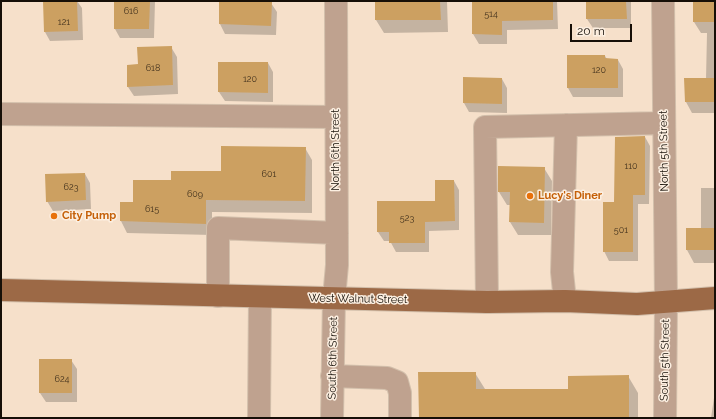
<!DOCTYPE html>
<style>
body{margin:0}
#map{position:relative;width:716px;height:419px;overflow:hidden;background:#f6e0ca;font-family:Raleway,sans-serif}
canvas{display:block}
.frame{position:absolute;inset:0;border:2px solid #160f07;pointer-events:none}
.scale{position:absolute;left:570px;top:24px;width:62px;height:18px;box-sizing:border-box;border:2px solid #160f07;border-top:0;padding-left:5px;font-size:12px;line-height:14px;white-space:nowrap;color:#160f07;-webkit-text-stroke:3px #fcefe1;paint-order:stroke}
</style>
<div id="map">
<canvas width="716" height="419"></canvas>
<div class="frame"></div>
<div class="scale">20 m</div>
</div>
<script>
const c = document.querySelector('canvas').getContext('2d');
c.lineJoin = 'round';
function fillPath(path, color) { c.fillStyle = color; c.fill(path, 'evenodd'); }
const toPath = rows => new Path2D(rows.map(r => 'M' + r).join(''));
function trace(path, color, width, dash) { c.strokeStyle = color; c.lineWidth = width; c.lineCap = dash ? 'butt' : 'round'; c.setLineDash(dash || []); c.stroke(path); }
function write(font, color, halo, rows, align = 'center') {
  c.font = font + ' Raleway,sans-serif'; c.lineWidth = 3; c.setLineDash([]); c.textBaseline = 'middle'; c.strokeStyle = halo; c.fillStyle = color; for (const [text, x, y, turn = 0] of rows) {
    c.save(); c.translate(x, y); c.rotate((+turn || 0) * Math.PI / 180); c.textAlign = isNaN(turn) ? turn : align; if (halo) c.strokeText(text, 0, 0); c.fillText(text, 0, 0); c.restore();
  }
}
fillPath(toPath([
 [44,1,77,1,82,8,83,40,50,41,45,32],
 [115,1,155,1,154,38,120,38,115,29],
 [220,1,266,1,267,2,271,3,277,12,276,35,225,34,220,24],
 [376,1,447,1,448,32,384,33,376,20],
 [473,1,557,1,558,29,507,30,507,44,479,44,473,34],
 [587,1,631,1,631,28,593,28,587,19],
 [694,1,715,1,715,113,692,113,686,102,706,79,707,33,701,33,694,22],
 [171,47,177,57,178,94,134,96,128,87,139,65],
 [605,56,607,59,618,60,623,69,623,97,573,97,568,88],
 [268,63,273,72,273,102,225,101,219,92],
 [502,79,507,88,507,113,469,112,464,103],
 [645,137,650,146,649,204,638,204,638,261,609,261,604,251,615,203],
 [305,148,312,160,312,213,212,212,212,235,127,233,121,221,121,203,134,203,172,181,222,172],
 [499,167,544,168,552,181,551,235,518,235,510,222,511,205,507,205,499,192],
 [85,174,90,183,91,209,53,211,47,201],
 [454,181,459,190,459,230,429,231,429,252,396,252,390,241,384,241,378,232,436,202],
 [701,188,715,188,715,263,694,263,687,250,687,229,701,229],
 [40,360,71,360,77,369,77,402,46,402,40,393],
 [475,373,485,389,569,390,628,376,638,393,638,418,420,418],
 [715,391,715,418,711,418]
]), '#0003');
fillPath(toPath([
 [43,1,77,1,78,31,44,32],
 [114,1,150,1,149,29,114,29],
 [219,1,272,2,271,26,219,24],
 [375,1,440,1,441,20,375,20],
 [472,1,553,1,553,20,502,21,502,35,472,34],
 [586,1,626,1,627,19,586,19],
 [693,1,715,1,715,22,693,22],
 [172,46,173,85,127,87,127,65,138,64,137,47],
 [567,55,605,55,605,58,618,59,618,88,567,88],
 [218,62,268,62,268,93,218,92],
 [463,77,502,78,502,104,463,103],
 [684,78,715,78,715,102,685,102],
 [645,136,645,195,633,195,633,252,603,252,603,202,614,202,615,137],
 [221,146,306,147,305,201,206,200,206,224,120,221,120,202,133,202,133,180,171,180,171,171,221,171],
 [498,166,545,167,544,223,509,222,510,192,498,192],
 [85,173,86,200,46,202,45,174],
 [435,180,454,180,455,221,425,222,425,243,389,243,389,232,377,232,377,201,435,201],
 [686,228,715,228,715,250,686,250],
 [39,359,72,359,72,393,39,393],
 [418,372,476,372,476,389,568,389,568,376,629,375,629,418,419,418]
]), '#cca061');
const minor = toPath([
 [663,1,666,302,665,418],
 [1,114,336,117],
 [218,296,218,228,337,233],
 [565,301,562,272,566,125],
 [487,302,485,127,664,123],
 [332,376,387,378,397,382,400,393,400,418],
 [259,418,260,297],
 [332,418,334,298,337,265,336,1]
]);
const major = toPath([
 [1,290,487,302,565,301,637,304,715,298]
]);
trace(minor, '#d2bfab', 24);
trace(major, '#d2bfab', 24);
trace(minor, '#bfa28f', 22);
trace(major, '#9c6946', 22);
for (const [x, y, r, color] of [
 [530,196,4,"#e8710a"],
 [54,216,4,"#e8710a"]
]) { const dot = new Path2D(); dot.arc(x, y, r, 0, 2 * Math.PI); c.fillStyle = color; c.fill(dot); trace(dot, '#fcefe1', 1.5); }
write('9px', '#44331e', null, [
 ["616",131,11],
 ["514",491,14],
 ["121",64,22],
 ["618",153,68],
 ["120",599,70],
 ["120",250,79],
 ["110",631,166],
 ["601",269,174],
 ["623",71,187],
 ["609",195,194],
 ["615",152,209],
 ["523",407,218],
 ["501",621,230],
 ["624",62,379]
]);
write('11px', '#160f07', '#fcefe1', [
 ["North 6th Street",336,150,-90],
 ["North 5th Street",664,151,-91],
 ["West Walnut Street",358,299,1],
 ["South 6th Street",333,358,-89],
 ["South 5th Street",665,360,-89]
]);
write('bold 11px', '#c56008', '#fcefe1', [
 ["Lucy's Diner",538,196],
 ["City Pump",62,216]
], 'left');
</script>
